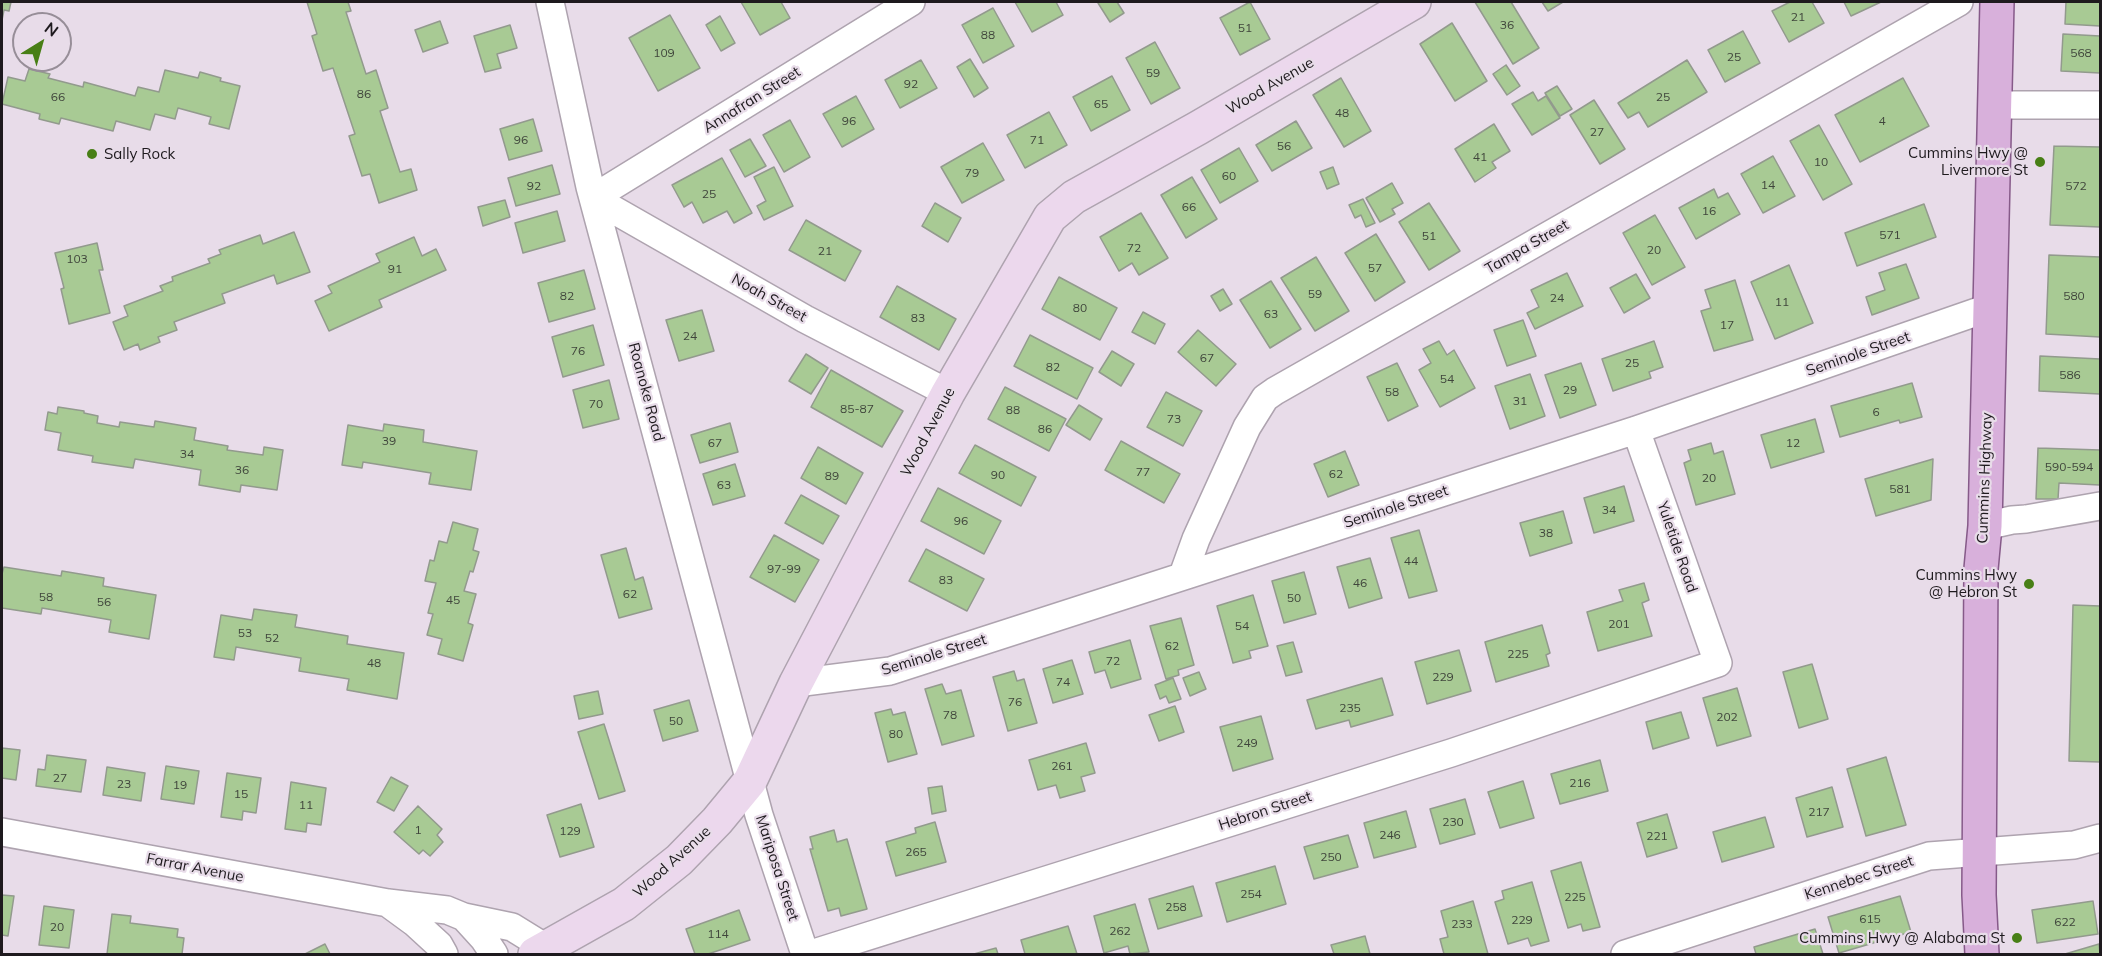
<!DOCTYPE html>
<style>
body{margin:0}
#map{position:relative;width:2102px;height:956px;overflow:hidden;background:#e8dce9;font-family:Mulish,sans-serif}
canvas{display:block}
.frame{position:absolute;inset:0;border:3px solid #1e1a1e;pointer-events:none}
.north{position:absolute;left:12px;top:12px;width:60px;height:60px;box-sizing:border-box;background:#e8dce9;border:2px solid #978e98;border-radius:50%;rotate:37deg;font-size:16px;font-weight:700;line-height:24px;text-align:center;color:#1e1a1e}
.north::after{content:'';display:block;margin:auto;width:21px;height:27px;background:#487f16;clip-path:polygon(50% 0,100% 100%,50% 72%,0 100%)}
</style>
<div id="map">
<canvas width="2102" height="956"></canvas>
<div class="frame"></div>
<div class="north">N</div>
</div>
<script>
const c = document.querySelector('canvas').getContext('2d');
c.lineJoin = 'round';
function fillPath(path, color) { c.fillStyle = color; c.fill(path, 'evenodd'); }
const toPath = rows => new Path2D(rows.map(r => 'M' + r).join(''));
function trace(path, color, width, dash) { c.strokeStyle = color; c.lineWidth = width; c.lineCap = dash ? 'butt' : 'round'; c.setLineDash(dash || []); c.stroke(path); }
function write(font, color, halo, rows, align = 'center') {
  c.font = font + ' Mulish,sans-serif'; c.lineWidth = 4.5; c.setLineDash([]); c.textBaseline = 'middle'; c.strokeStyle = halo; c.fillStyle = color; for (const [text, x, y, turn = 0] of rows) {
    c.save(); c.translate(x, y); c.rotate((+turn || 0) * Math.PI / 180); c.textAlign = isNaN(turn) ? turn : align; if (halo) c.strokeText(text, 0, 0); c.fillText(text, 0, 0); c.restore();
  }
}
const building = toPath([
 [2,2,11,2,9,11,4,10,2,20,2,2],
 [307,2,348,2,351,11,346,12,366,74,376,70,388,108,380,111,400,172,411,169,417,190,379,203,370,174,362,176,349,136,355,134,333,68,323,71,312,36,317,34,307,2],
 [741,2,781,2,790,18,760,35,741,2],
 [1015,2,1056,2,1063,15,1032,32,1015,2],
 [1100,2,1117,2,1124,13,1110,22,1098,3,1100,2],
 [1250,2,1270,39,1240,55,1220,18,1250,2],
 [1475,2,1511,2,1539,48,1513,64,1475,2],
 [1542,2,1563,2,1548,11,1542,2],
 [1790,2,1812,2,1824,23,1789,42,1772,11,1790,2],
 [1844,2,1881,2,1851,16,1844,2],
 [2066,2,2100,2,2100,26,2065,24,2066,2],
 [993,8,1014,46,983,63,962,25,993,8],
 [670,15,700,68,658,91,629,38,670,15],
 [720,16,735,43,721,51,706,25,720,16],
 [440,21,448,43,423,52,415,30,440,21],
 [1452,23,1487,81,1455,101,1420,44,1452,23],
 [510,25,517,48,497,54,501,68,485,72,474,36,510,25],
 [1743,31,1760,63,1725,82,1708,50,1743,31],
 [2063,34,2100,36,2100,73,2061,71,2063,34],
 [1155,42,1180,88,1151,104,1126,58,1155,42],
 [970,59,988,88,974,97,957,67,970,59],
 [921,60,937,88,900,108,885,80,921,60],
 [1687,60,1707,92,1648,127,1639,112,1628,118,1618,103,1687,60],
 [1506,65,1520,86,1507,95,1493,74,1506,65],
 [29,69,50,74,48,78,83,87,84,82,135,96,138,87,159,92,165,70,198,78,200,72,221,78,220,81,240,86,229,129,209,124,211,117,178,108,175,119,155,114,150,130,116,121,113,131,61,118,59,124,39,119,40,114,2,104,8,77,25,81,29,69],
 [1112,76,1130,110,1091,131,1073,97,1112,76],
 [1341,78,1371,131,1344,147,1313,95,1341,78],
 [1903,78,1929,126,1860,162,1835,115,1903,78],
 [1557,86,1572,109,1560,116,1545,93,1557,86],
 [1533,92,1538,101,1546,96,1560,118,1532,135,1512,104,1533,92],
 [856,96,874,129,842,147,823,114,856,96],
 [1594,100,1625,149,1600,164,1570,115,1594,100],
 [1049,112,1067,145,1025,168,1007,135,1049,112],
 [533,119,542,151,509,160,500,129,533,119],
 [790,120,810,157,784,172,763,135,790,120],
 [1296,121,1312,148,1272,171,1256,145,1296,121],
 [1494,124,1510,151,1492,162,1496,168,1475,182,1455,149,1494,124],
 [1819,125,1852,184,1823,200,1790,141,1819,125],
 [750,139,766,166,745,177,730,150,750,139],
 [983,143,1004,180,962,203,941,167,983,143],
 [2054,146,2100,147,2100,227,2050,225,2054,146],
 [1239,148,1258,181,1220,203,1201,170,1239,148],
 [1773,156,1795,196,1763,213,1741,174,1773,156],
 [722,158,752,213,734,223,727,211,703,223,692,202,684,207,672,185,722,158],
 [552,165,560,194,516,206,508,178,552,165],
 [774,167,793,206,764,220,757,206,766,201,754,177,774,167],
 [1333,167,1339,184,1327,189,1320,172,1333,167],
 [1192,177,1217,219,1186,238,1161,195,1192,177],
 [1392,183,1403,203,1392,209,1395,214,1380,222,1366,198,1392,183],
 [1714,189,1718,198,1728,193,1740,214,1696,239,1679,208,1714,189],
 [1363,199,1375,223,1366,227,1361,215,1355,218,1349,205,1363,199],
 [505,200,510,217,483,226,478,207,505,200],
 [935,203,961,218,948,242,922,226,935,203],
 [1429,203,1460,251,1429,270,1399,222,1429,203],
 [1924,204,1936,237,1857,266,1845,233,1924,204],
 [557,211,565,241,523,253,515,223,557,211],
 [1141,213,1168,258,1139,275,1132,263,1119,271,1100,237,1141,213],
 [1655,215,1685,267,1652,285,1623,233,1655,215],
 [806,220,861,251,845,281,789,250,806,220],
 [294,232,310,272,277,284,274,275,222,294,225,303,174,322,177,330,158,337,160,342,140,350,138,344,124,350,113,322,128,316,124,306,163,291,160,286,173,281,172,277,210,263,208,259,221,254,219,250,260,235,263,244,294,232],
 [1376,234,1405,282,1375,301,1345,253,1376,234],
 [414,237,422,256,436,249,446,270,379,300,382,307,329,331,315,301,332,293,328,286,380,262,376,254,414,237],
 [97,243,103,270,99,270,110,313,69,324,61,289,64,288,55,253,97,243],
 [2049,255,2100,257,2100,337,2046,334,2049,255],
 [1316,257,1349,311,1315,331,1281,278,1316,257],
 [1906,264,1919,298,1872,315,1866,297,1885,290,1879,273,1906,264],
 [1789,265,1813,323,1775,339,1751,282,1789,265],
 [584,270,595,309,549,322,538,283,584,270],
 [1567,273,1583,306,1535,329,1527,313,1539,307,1531,290,1567,273],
 [1636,274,1650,298,1624,313,1610,288,1636,274],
 [1059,277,1117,308,1100,340,1042,309,1059,277],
 [1735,280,1753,340,1714,351,1701,311,1711,308,1705,290,1735,280],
 [1271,281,1301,329,1270,348,1240,300,1271,281],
 [897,286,956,319,939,350,880,317,897,286],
 [1223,289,1232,304,1220,311,1211,296,1223,289],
 [702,310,714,351,679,361,666,320,702,310],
 [1143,312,1165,324,1155,344,1132,332,1143,312],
 [1523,320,1536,356,1507,366,1494,330,1523,320],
 [593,325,604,365,563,377,552,337,593,325],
 [1198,330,1236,364,1216,386,1178,352,1198,330],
 [1030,335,1093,368,1077,399,1014,366,1030,335],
 [1439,341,1447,355,1454,350,1475,388,1440,407,1419,370,1431,363,1423,349,1439,341],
 [1654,341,1663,367,1649,372,1651,378,1613,391,1602,359,1654,341],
 [1112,351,1134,364,1121,386,1099,372,1112,351],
 [806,354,828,368,811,394,789,381,806,354],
 [2040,356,2100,359,2100,394,2039,391,2040,356],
 [1397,363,1418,406,1388,421,1367,377,1397,363],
 [1581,363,1596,405,1560,418,1545,375,1581,363],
 [831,370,903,411,882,447,811,407,831,370],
 [1530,374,1545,416,1510,429,1495,386,1530,374],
 [609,380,619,419,583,428,573,390,609,380],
 [1912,383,1922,417,1900,423,1899,420,1840,437,1831,406,1912,383],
 [1005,387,1066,419,1049,451,988,419,1005,387],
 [1166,392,1202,411,1183,446,1147,427,1166,392],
 [1079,405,1102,419,1090,440,1066,425,1079,405],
 [58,407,84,411,84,413,98,416,97,423,119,427,120,422,154,427,155,421,196,428,194,440,228,446,227,450,263,455,264,447,283,450,277,490,241,485,240,492,199,485,201,470,135,459,133,468,92,462,93,456,58,450,61,433,45,430,48,412,57,414,58,407],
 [1815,419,1824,452,1771,468,1761,435,1815,419],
 [730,423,738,452,700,463,691,435,730,423],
 [384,424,424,430,423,442,477,451,471,490,429,484,431,473,363,462,362,468,342,465,348,425,383,431,384,424],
 [1121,441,1180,474,1164,503,1105,470,1121,441],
 [1711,443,1714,454,1723,451,1735,494,1696,505,1684,463,1691,460,1688,450,1711,443],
 [975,445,1036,477,1021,506,959,473,975,445],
 [818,447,863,473,846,504,801,478,818,447],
 [2038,448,2100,450,2100,485,2059,483,2058,499,2036,499,2038,448],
 [1345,451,1359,485,1328,497,1314,464,1345,451],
 [1933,459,1931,500,1876,516,1865,479,1933,459],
 [735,464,745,496,713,505,703,474,735,464],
 [1624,486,1634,521,1594,533,1584,498,1624,486],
 [938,488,1001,521,984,554,921,521,938,488],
 [801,495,839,516,823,544,785,523,801,495],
 [1563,511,1572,543,1530,556,1520,523,1563,511],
 [453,522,478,529,473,550,479,552,473,572,470,571,464,591,476,594,468,623,473,625,463,661,438,654,442,639,427,635,433,614,428,613,436,583,425,581,430,560,434,561,439,541,447,543,453,522],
 [1419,530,1437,591,1409,598,1391,538,1419,530],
 [774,535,819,560,795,602,750,577,774,535],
 [626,548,635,580,643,577,652,609,619,618,601,555,626,548],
 [926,549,984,579,967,611,909,581,926,549],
 [1370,558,1382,598,1349,608,1337,567,1370,558],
 [4,567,61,576,62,571,104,578,103,586,156,595,149,639,109,632,111,620,42,608,41,614,2,608,2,574,4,567],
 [1304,572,1316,614,1284,623,1272,581,1304,572],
 [1644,583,1649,600,1642,603,1652,636,1598,651,1587,612,1623,601,1619,590,1644,583],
 [1253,595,1268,646,1249,651,1251,658,1233,663,1217,606,1253,595],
 [2073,605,2100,606,2100,762,2069,761,2073,605],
 [254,609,297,615,295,627,348,636,347,644,404,653,397,699,347,690,349,679,299,671,301,658,236,647,234,660,214,657,221,615,252,620,254,609],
 [1181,618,1194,665,1178,670,1179,675,1166,679,1150,626,1181,618],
 [1542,625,1550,653,1546,655,1549,666,1496,682,1485,642,1542,625],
 [1130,640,1141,679,1111,688,1105,670,1095,673,1089,652,1130,640],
 [1293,642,1302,672,1286,676,1277,646,1293,642],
 [1459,650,1471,691,1427,704,1415,662,1459,650],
 [1072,660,1083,694,1053,703,1043,669,1072,660],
 [1812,664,1828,719,1799,728,1783,672,1812,664],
 [1014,671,1017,681,1024,679,1037,723,1008,731,993,677,1014,671],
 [1199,672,1206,689,1190,696,1183,678,1199,672],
 [1173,678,1181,699,1169,703,1166,696,1160,699,1155,685,1173,678],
 [1382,678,1393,715,1351,727,1349,720,1316,729,1307,700,1382,678],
 [942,684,946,694,961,690,974,736,942,745,925,689,942,684],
 [1737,688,1751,736,1717,746,1703,698,1737,688],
 [598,691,603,714,579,719,574,696,598,691],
 [689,700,698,731,663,741,654,710,689,700],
 [1175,706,1184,732,1159,741,1149,715,1175,706],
 [891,709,893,715,905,712,917,754,888,762,875,713,891,709],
 [1681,712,1689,738,1653,749,1646,722,1681,712],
 [1261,716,1273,759,1233,771,1220,727,1261,716],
 [604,724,625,791,599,799,578,732,604,724],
 [1086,743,1095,773,1081,777,1085,791,1060,798,1056,785,1038,790,1029,760,1086,743],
 [2,748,20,750,16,780,2,778,2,748],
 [47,755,86,760,81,792,36,786,38,769,45,770,47,755],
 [1886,757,1906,825,1866,836,1847,769,1886,757],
 [1600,760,1608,791,1560,804,1551,774,1600,760],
 [166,766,199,771,194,804,161,799,166,766],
 [107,767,145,773,141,801,103,795,107,767],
 [227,773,261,778,256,813,243,811,242,820,221,817,227,773],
 [391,777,408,786,394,811,377,802,391,777],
 [1523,781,1534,818,1500,828,1488,792,1523,781],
 [291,782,326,788,321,825,307,823,306,832,285,829,291,782],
 [942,786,946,811,932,814,928,788,942,786],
 [1832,787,1843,827,1807,837,1796,798,1832,787],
 [1465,799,1475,834,1440,844,1430,809,1465,799],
 [581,804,594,847,560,857,547,815,581,804],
 [418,806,442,829,437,835,443,842,430,856,423,850,419,854,394,832,418,806],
 [1406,811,1416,847,1374,858,1364,823,1406,811],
 [1667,814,1677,848,1647,857,1637,823,1667,814],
 [1765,817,1774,847,1722,862,1713,832,1765,817],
 [935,822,946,862,896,876,886,842,916,833,915,828,935,822],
 [834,830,837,842,847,839,867,909,841,916,839,908,828,911,810,849,813,849,810,837,834,830],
 [1348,835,1358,867,1314,879,1304,847,1348,835],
 [1581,862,1600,927,1583,931,1581,924,1568,928,1551,871,1581,862],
 [1275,866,1286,904,1227,922,1216,883,1275,866],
 [1532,882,1549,941,1531,946,1528,938,1508,944,1495,902,1504,899,1502,891,1532,882],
 [1193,886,1202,916,1158,929,1149,899,1193,886],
 [2,895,14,896,8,936,2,935,2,895],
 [1900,896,1911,932,1839,953,1828,917,1900,896],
 [1473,901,1488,954,1444,954,1440,939,1448,937,1441,911,1473,901],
 [2093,901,2098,934,2037,943,2032,910,2093,901],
 [1135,904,1149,952,1130,954,1128,946,1104,953,1094,916,1135,904],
 [44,906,74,910,69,948,39,945,44,906],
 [739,910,750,940,708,954,695,954,686,929,739,910],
 [112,914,131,916,130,923,178,929,177,937,184,938,182,954,107,954,112,914],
 [1068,926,1077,954,1025,954,1021,940,1068,926],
 [1815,929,1823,954,1756,954,1754,947,1815,929],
 [1365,936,1370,954,1334,954,1331,945,1365,936],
 [325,944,330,954,305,954,325,944],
 [2099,944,2100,954,2065,954,2099,944],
 [996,948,998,954,974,954,996,948]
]);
fillPath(building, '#a8ca94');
trace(building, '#929a8d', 1.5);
const minor = toPath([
 [550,2,590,187,759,815,805,954],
 [911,2,593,198,805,319,948,393],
 [1995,105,2100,105],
 [1985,526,2012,520,2026,519,2100,506],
 [1183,575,1196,539,1247,427,1265,398,1275,391,1959,2],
 [796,683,890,671,1636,430,1991,307],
 [2,832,388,903,447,910,464,917,512,927,546,948,549,954],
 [389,904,415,923,439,945,444,954],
 [464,917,484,939,494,954],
 [811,954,1451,753,1718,663,1636,430],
 [1625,954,1929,856,2074,845,2100,838]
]);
const secondary = toPath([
 [535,954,624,904,679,860,717,821,750,781,796,683,948,393,1050,217,1074,197,1198,128,1414,2]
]);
const primary = toPath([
 [1982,954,1979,895,1981,569,1985,526,1997,2]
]);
trace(minor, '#aea3af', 30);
trace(secondary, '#aea3af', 36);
trace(primary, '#865a89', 36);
trace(minor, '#fff', 27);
trace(secondary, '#ecd8ed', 33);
trace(primary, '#d8b0db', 33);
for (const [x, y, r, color] of [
 [92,154,6,"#487f16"],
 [2040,162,6,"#487f16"],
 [2029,584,6,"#487f16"],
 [2017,938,6,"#487f16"]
]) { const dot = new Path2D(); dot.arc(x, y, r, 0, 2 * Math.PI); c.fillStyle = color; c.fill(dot); trace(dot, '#e8dce9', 2); }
write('12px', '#40463c', null, [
 ["21",1798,17],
 ["36",1507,25],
 ["51",1245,28],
 ["88",988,35],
 ["109",664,53],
 ["568",2081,53],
 ["25",1734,57],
 ["59",1153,73],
 ["92",911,84],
 ["86",364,94],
 ["66",58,97],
 ["25",1663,97],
 ["65",1101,104],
 ["48",1342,113],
 ["96",849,121],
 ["4",1882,121],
 ["27",1597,132],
 ["96",521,140],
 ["71",1037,140],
 ["56",1284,146],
 ["41",1480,157],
 ["10",1821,162],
 ["79",972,173],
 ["60",1229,176],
 ["14",1768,185],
 ["92",534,186],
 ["572",2076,186],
 ["25",709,194],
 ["66",1189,207],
 ["16",1709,211],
 ["571",1890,235],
 ["51",1429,236],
 ["72",1134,248],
 ["20",1654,250],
 ["21",825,251],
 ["103",77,259],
 ["57",1375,268],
 ["91",395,269],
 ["59",1315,294],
 ["82",567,296],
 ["580",2074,296],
 ["24",1557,298],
 ["11",1782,302],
 ["80",1080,308],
 ["63",1271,314],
 ["83",918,318],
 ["17",1727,325],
 ["24",690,336],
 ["76",578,351],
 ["67",1207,358],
 ["25",1632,363],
 ["82",1053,367],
 ["586",2070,375],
 ["54",1447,379],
 ["29",1570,390],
 ["58",1392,392],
 ["31",1520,401],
 ["70",596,404],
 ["85-87",857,409],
 ["88",1013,410],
 ["6",1876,412],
 ["73",1174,419],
 ["86",1045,429],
 ["39",389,441],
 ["67",715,443],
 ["12",1793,443],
 ["34",187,454],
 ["590-594",2069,467],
 ["36",242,470],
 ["77",1143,472],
 ["62",1336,474],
 ["90",998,475],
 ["89",832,476],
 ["20",1709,478],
 ["63",724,485],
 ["581",1900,489],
 ["34",1609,510],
 ["96",961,521],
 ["38",1546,533],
 ["44",1411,561],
 ["97-99",784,569],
 ["83",946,580],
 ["46",1360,583],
 ["62",630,594],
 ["58",46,597],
 ["50",1294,598],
 ["45",453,600],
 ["56",104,602],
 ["201",1619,624],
 ["54",1242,626],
 ["53",245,633],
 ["52",272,638],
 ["62",1172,646],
 ["225",1518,654],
 ["72",1113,661],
 ["48",374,663],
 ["229",1443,677],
 ["74",1063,682],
 ["76",1015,702],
 ["235",1350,708],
 ["78",950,715],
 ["202",1727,717],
 ["50",676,721],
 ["80",896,734],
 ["249",1247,743],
 ["261",1062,766],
 ["27",60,778],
 ["216",1580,783],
 ["23",124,784],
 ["19",180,785],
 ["15",241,794],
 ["11",306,805],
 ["217",1819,812],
 ["230",1453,822],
 ["1",418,830],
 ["129",570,831],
 ["246",1390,835],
 ["221",1657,836],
 ["265",916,852],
 ["250",1331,857],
 ["254",1251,894],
 ["225",1575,897],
 ["258",1176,907],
 ["615",1870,919],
 ["229",1522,920],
 ["622",2065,922],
 ["233",1462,924],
 ["20",57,927],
 ["262",1120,931],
 ["114",718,934]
]);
write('15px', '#1e1a1e', '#e8dce9', [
 ["Wood Avenue",1270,86,-30],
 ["Annafran Street",752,100,-32],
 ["Tampa Street",1527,247,-30],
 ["Noah Street",769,298,29],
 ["Seminole Street",1858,354,-19],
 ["Roanoke Road",646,392,75],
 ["Wood Avenue",928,432,-62],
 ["Cummins Highway",1985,478,-88],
 ["Seminole Street",1396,507,-18],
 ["Yuletide Road",1677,547,71],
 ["Seminole Street",934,655,-17],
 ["Hebron Street",1265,811,-18],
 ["Wood Avenue",672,862,-42],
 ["Farrar Avenue",195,868,11],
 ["Mariposa Street",777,868,72],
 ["Kennebec Street",1859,878,-18]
]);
write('15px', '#1e1a1e', '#e8dce9', [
 ["Cummins Hwy @",2028,153],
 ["Livermore St",2028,170],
 ["Sally Rock",104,154,"left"],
 ["Cummins Hwy",2017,575],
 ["@ Hebron St",2017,592],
 ["Cummins Hwy @ Alabama St",2005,938]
], 'right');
</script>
